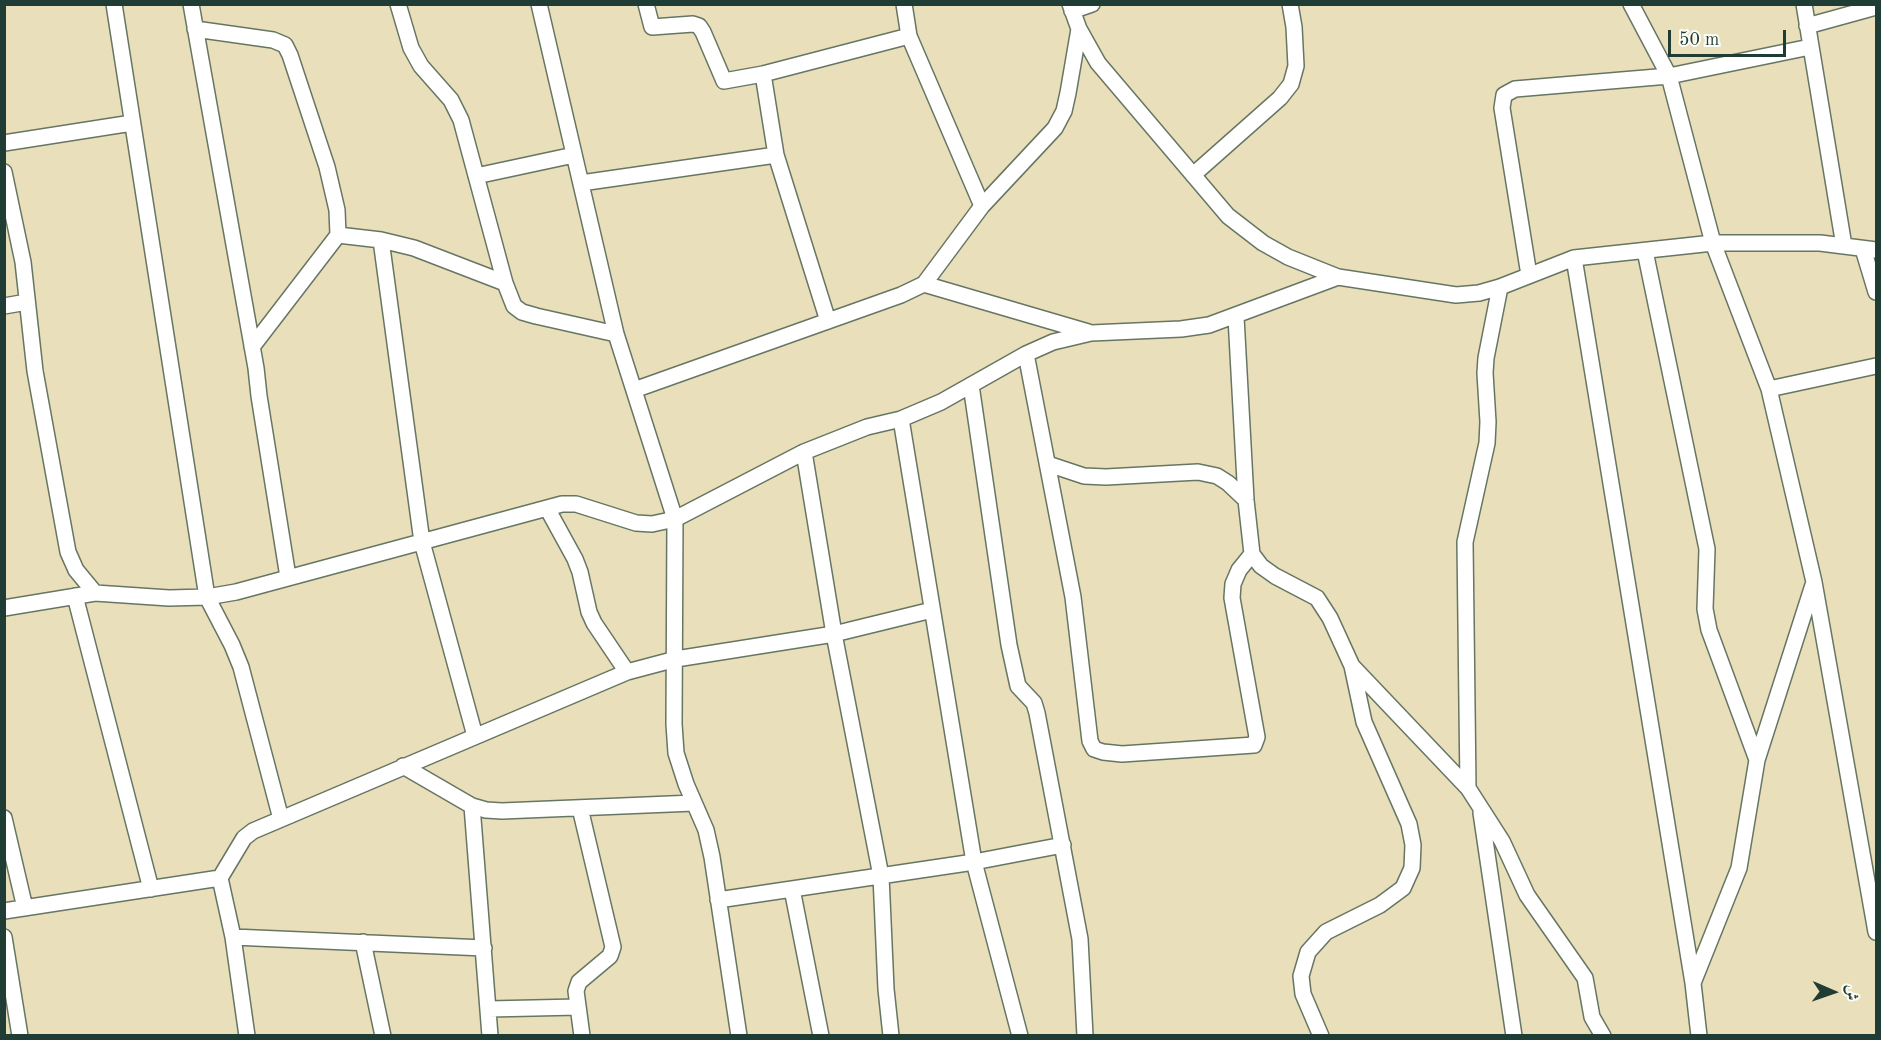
<!DOCTYPE html>
<meta charset="utf-8">
<style>
body{margin:0}
#map{position:relative;width:1881px;height:1040px;overflow:hidden;background:#e9dfba;font-family:"Old Standard TT",Amiri,serif}
canvas{display:block}
.frame{position:absolute;inset:0;border:6px solid #1f3d34;pointer-events:none}
.north{position:absolute;left:1803px;top:962px;width:60px;height:60px;-webkit-text-stroke:4px #fdfcf7;paint-order:stroke;rotate:92deg;font-size:16px;font-weight:700;line-height:24px;text-align:center;color:#1f3d34}
.north::after{content:'';display:block;margin:auto;width:21px;height:27px;background:#1f3d34;clip-path:polygon(50% 0,100% 100%,50% 72%,0 100%)}
.scale{position:absolute;left:1668px;top:30px;width:118px;height:27px;box-sizing:border-box;border:3px solid #1f3d34;border-top:0;padding-left:8px;font-size:18px;line-height:21px;white-space:nowrap;color:#1f3d34;-webkit-text-stroke:4px #fdfcf7;paint-order:stroke}
</style>
<div id="map">
<canvas width="1881" height="1040"></canvas>
<div class="frame"></div>
<div class="north">ش</div>
<div class="scale">50 m</div>
</div>
<script>
const c = document.querySelector('canvas').getContext('2d');
c.lineJoin = 'round';
const toPath = rows => new Path2D(rows.map(r => 'M' + r).join(''));
function trace(path, color, width, dash) { c.strokeStyle = color; c.lineWidth = width; c.lineCap = dash ? 'butt' : 'round'; c.setLineDash(dash || []); c.stroke(path); }
const minor = toPath([
 [114,4,207,597,232,645,241,667,281,819],
 [191,4,256,368,259,396,288,577],
 [398,4,411,48,421,66,451,100,461,120,505,283,514,306,522,312,536,316,616,334],
 [539,4,616,334,675,519,674,724,676,753,686,784,706,830,712,857,739,1036],
 [646,4,652,27,693,24,699,26,703,32,724,81,763,74,909,36],
 [904,4,909,36,982,206],
 [1070,4,1079,29,1098,63,1228,216,1263,243,1288,257,1338,277,1456,295,1479,293,1500,287,1574,258,1713,243,1820,243,1876,250],
 [1631,4,1669,76,1713,243,1769,389,1814,582,1876,932],
 [1804,4,1844,246],
 [1072,11,1092,4],
 [1807,26,1876,7],
 [195,29,273,40,285,45,290,55,327,167,337,210,338,235,252,347],
 [763,74,776,155,828,321],
 [4,143,132,123],
 [4,172,23,262,35,371,68,552,76,570,95,593],
 [1193,175,1280,98,1291,84,1296,66,1294,27,1290,4],
 [476,176,574,155],
 [581,183,776,155],
 [338,235,381,240,414,248,505,283],
 [381,240,422,542,475,736],
 [1863,249,1876,292],
 [1645,251,1707,549,1705,609,1709,630,1757,760],
 [1574,258,1693,983,1699,1036],
 [1529,275,1502,108,1504,95,1515,89,1669,76,1810,47],
 [924,284,1088,332],
 [4,306,27,302],
 [1236,317,1246,500,1252,554,1261,566,1275,576,1317,598,1330,618,1352,666,1364,722,1409,824,1413,845,1412,868,1403,888,1380,905,1326,932,1308,952,1301,976,1303,994,1321,1036],
 [1026,354,1073,597,1090,741,1094,749,1103,752,1122,754,1254,745,1257,737,1232,598,1233,584,1239,570,1252,554],
 [971,385,1009,645,1018,686,1034,703,1037,713,1080,939,1085,1036],
 [1769,389,1876,366],
 [634,390,901,295,924,284,982,206,1055,128,1064,111,1068,93,1079,29],
 [901,419,974,862,1020,1036],
 [804,452,834,634,881,876,886,989,891,1036],
 [1048,464,1084,476,1106,477,1198,472,1217,476,1228,483,1246,500],
 [547,508,575,559,580,572,589,612,594,623,627,672],
 [75,596,151,889],
 [4,608,95,593,169,598,207,597,236,592,562,504,576,504,636,523,652,524,675,519,804,452,867,427,901,419,941,402,1026,354,1053,342,1091,333,1181,329,1209,325,1338,277],
 [1352,666,1468,788,1502,841,1527,895,1585,978,1592,1017,1603,1036],
 [403,766,472,806,486,810,502,811,694,803],
 [1468,788,1465,542,1487,443,1488,422,1485,373,1486,358,1500,287],
 [472,806,490,1036],
 [580,808,613,947,610,956,579,982,576,991,582,1036],
 [1481,813,1514,1036],
 [4,818,25,908],
 [792,889,821,1036],
 [718,900,974,862,1063,845],
 [4,911,220,878],
 [4,937,20,1036],
 [233,937,484,948],
 [363,942,383,1036],
 [1693,983,1739,868,1757,760,1813,585],
 [489,1009,578,1007],
 [247,1036,233,937,220,878,244,838,253,831,627,672,676,659,834,634,932,610]
]);
trace(minor, '#667663', 18);
trace(minor, '#fff', 15);
</script>
